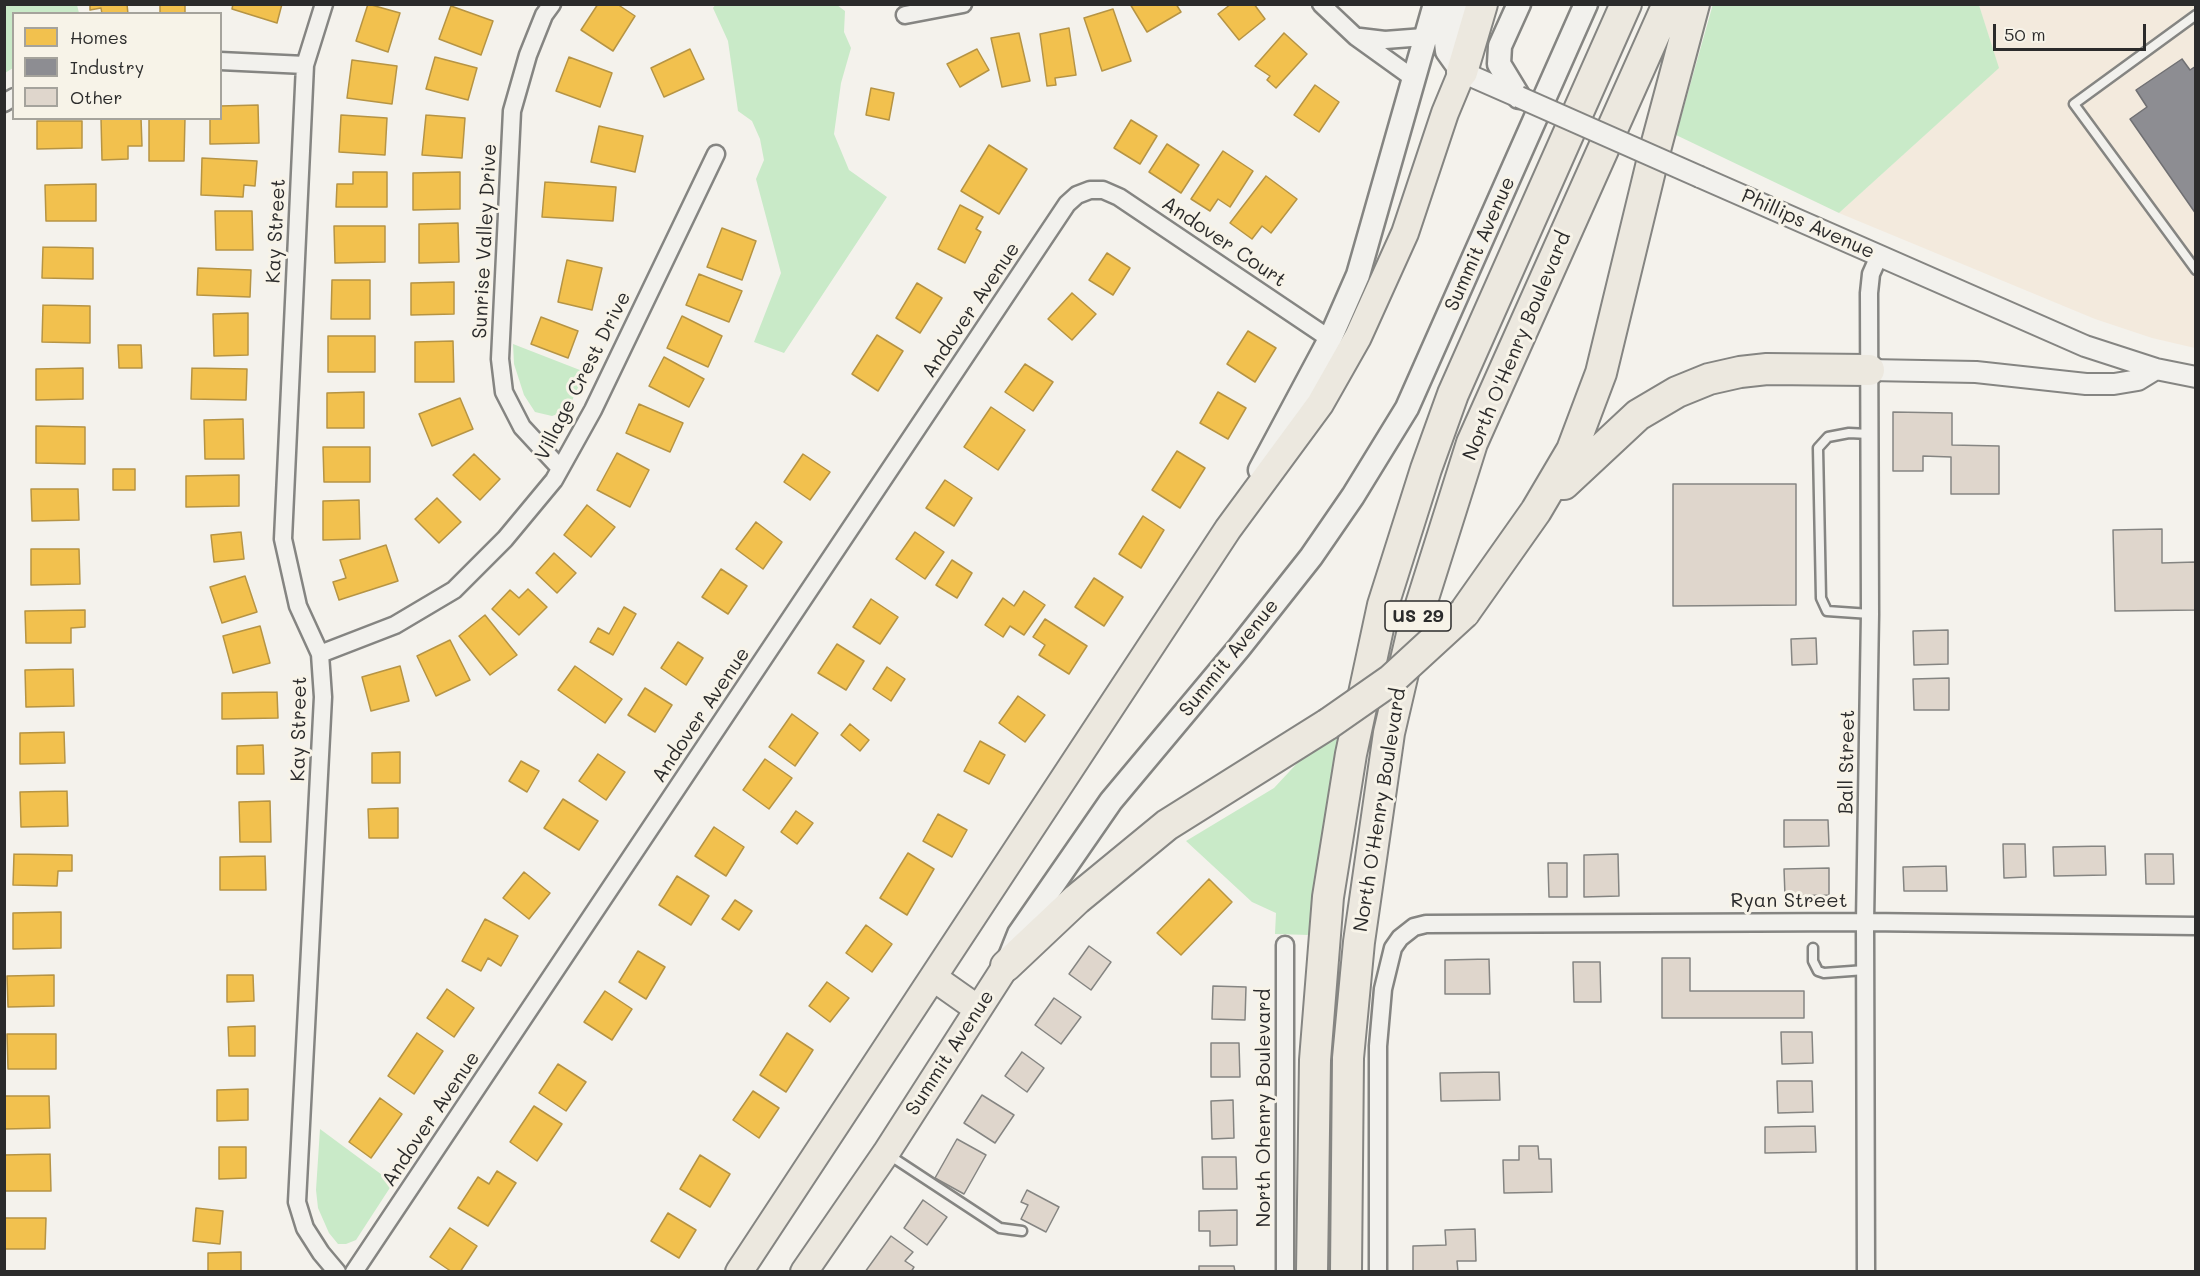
<!DOCTYPE html>
<style>
body{margin:0}
#map{position:relative;width:2200px;height:1276px;overflow:hidden;background:#f4f2ec;font-family:Mali,sans-serif}
canvas{display:block}
.frame{position:absolute;inset:0;border:6px solid #2b2b2b;pointer-events:none}
.legend{position:absolute;left:12px;top:12px;width:210px;height:108px;box-sizing:border-box;background:#f7f3e8;border:2px solid #a5a39c;margin:0;padding:8px 10px;list-style:none;font-size:18px;color:#2b2b2b}
.legend li{display:flex;align-items:center;gap:12px;height:30px}
.legend b{width:30px;border:2px solid #a5a39c}
.scale{position:absolute;left:1993px;top:24px;width:153px;height:27px;box-sizing:border-box;border:3px solid #2b2b2b;border-top:0;padding-left:8px;font-size:18px;line-height:21px;white-space:nowrap;color:#2b2b2b;-webkit-text-stroke:4px #f7f3e8;paint-order:stroke}
</style>
<div id="map">
<canvas width="2200" height="1276"></canvas>
<div class="frame"></div>
<ul class="legend">
<li><b style="height:16px;background:#f2c14e"></b>Homes</li>
<li><b style="height:16px;background:#8d8d92"></b>Industry</li>
<li><b style="height:16px;background:#dfd6cc"></b>Other</li>
</ul>
<div class="scale">50 m</div>
</div>
<script>
const c = document.querySelector('canvas').getContext('2d');
c.lineJoin = 'round';
function fillPath(path, color) { c.fillStyle = color; c.fill(path, 'evenodd'); }
const toPath = rows => new Path2D(rows.map(r => 'M' + r).join(''));
function trace(path, color, width, dash) { c.strokeStyle = color; c.lineWidth = width; c.lineCap = dash ? 'butt' : 'round'; c.setLineDash(dash || []); c.stroke(path); }
function write(font, color, halo, rows, align = 'center') {
  c.font = font + ' Mali,sans-serif'; c.lineWidth = 6; c.setLineDash([]); c.textBaseline = 'middle'; c.strokeStyle = halo; c.fillStyle = color; for (const [text, x, y, turn = 0] of rows) {
    c.save(); c.translate(x, y); c.rotate((+turn || 0) * Math.PI / 180); c.textAlign = isNaN(turn) ? turn : align; if (halo) c.strokeText(text, 0, 0); c.fillText(text, 0, 0); c.restore();
  }
}
fillPath(toPath([
 [1979,5,2195,5,2195,348,2152,338,2095,319,1839,213,1998,68]
]), '#f3eadd');
fillPath(toPath([
 [5,4,77,5,79,13,14,14,13,68,5,73],
 [716,4,837,5,845,11,844,32,851,48,841,83,834,134,849,170,887,197,784,353,754,342,781,273,756,179,764,160,760,139,752,121,738,111,728,41,713,8],
 [1713,4,1979,5,1999,68,1839,213,1676,135],
 [513,344,585,372,571,403,563,412,552,416,535,412,524,395,514,364],
 [1339,735,1327,800,1309,935,1275,934,1276,913,1252,902,1186,841,1274,788,1302,758],
 [320,1129,393,1183,356,1240,346,1244,338,1244,329,1233,318,1208,316,1190]
]), '#c9eac8');
const homes = toPath([
 [90,4,127,4,128,14,102,14,101,8,90,10,90,4],
 [185,4,185,14,160,14,160,5,149,4,185,4],
 [233,4,282,4,277,23,232,9,233,4],
 [368,4,400,13,388,52,356,41,368,4],
 [598,4,617,4,635,16,613,51,581,30,598,4],
 [1130,4,1176,4,1181,12,1147,32,1130,4],
 [1231,4,1254,4,1265,19,1239,40,1218,14,1231,4],
 [451,6,493,21,481,55,439,39,451,6],
 [1113,9,1131,61,1102,71,1084,18,1113,9],
 [1069,28,1076,75,1055,78,1056,85,1047,86,1040,34,1069,28],
 [1019,33,1030,81,1002,87,991,38,1019,33],
 [1284,33,1307,54,1276,88,1267,80,1270,76,1255,66,1284,33],
 [690,49,704,79,664,97,651,68,690,49],
 [977,49,989,70,960,87,947,64,977,49],
 [435,57,477,68,468,100,426,89,435,57],
 [569,57,612,73,600,107,556,91,569,57],
 [352,60,397,66,392,104,347,98,352,60],
 [1315,85,1339,102,1319,132,1294,115,1315,85],
 [871,88,894,93,889,120,866,115,871,88],
 [258,105,259,143,210,144,210,118,220,118,220,106,258,105],
 [341,115,387,118,385,155,339,152,341,115],
 [426,115,465,118,462,158,422,155,426,115],
 [101,118,141,118,142,146,128,146,128,159,102,160,101,118],
 [149,118,185,118,184,161,149,161,149,118],
 [1131,120,1157,136,1140,164,1114,148,1131,120],
 [37,121,82,121,82,148,37,149,37,121],
 [599,126,643,136,635,172,591,162,599,126],
 [1167,144,1199,165,1181,193,1149,172,1167,144],
 [989,145,1027,169,999,214,961,191,989,145],
 [1223,151,1253,171,1230,207,1218,199,1210,211,1191,199,1223,151],
 [202,158,257,161,255,186,244,185,243,197,201,195,202,158],
 [353,172,387,172,387,207,336,207,337,184,353,184,353,172],
 [460,172,460,209,413,210,413,173,460,172],
 [1266,176,1297,199,1271,233,1262,226,1252,239,1230,223,1266,176],
 [545,182,616,187,613,221,542,217,545,182],
 [96,184,96,221,46,221,45,185,96,184],
 [960,205,983,217,976,229,981,232,965,263,938,249,960,205],
 [215,211,252,211,253,250,216,250,215,211],
 [458,223,459,262,419,263,419,224,458,223],
 [334,226,385,226,385,262,335,263,334,226],
 [722,228,756,241,742,280,707,267,722,228],
 [43,247,93,248,93,279,42,278,43,247],
 [1107,253,1130,268,1113,295,1089,280,1107,253],
 [567,260,602,268,592,310,558,302,567,260],
 [198,268,251,270,250,297,197,295,198,268],
 [699,274,742,291,729,322,686,305,699,274],
 [332,280,370,280,370,319,331,319,332,280],
 [454,282,454,314,411,315,411,283,454,282],
 [917,283,942,298,920,333,896,318,917,283],
 [1072,293,1096,314,1072,340,1048,319,1072,293],
 [43,305,90,306,90,343,42,342,43,305],
 [248,313,248,355,214,356,213,314,248,313],
 [682,316,722,336,708,367,667,348,682,316],
 [541,317,578,331,568,358,531,344,541,317],
 [1248,331,1276,348,1255,382,1227,364,1248,331],
 [877,335,903,351,878,391,852,374,877,335],
 [328,336,375,336,375,372,328,372,328,336],
 [453,341,454,382,415,382,415,342,453,341],
 [118,345,141,345,142,368,119,368,118,345],
 [664,357,704,379,689,407,649,386,664,357],
 [1025,364,1053,382,1033,411,1005,392,1025,364],
 [83,368,83,399,36,400,36,369,83,368],
 [192,368,247,369,246,400,191,399,192,368],
 [364,392,364,428,327,428,327,393,364,392],
 [1218,392,1246,408,1228,439,1200,423,1218,392],
 [460,398,473,429,432,446,419,414,460,398],
 [639,404,683,423,670,452,626,433,639,404],
 [991,407,1025,430,998,470,964,447,991,407],
 [243,419,244,459,205,459,204,420,243,419],
 [36,426,85,427,85,464,36,463,36,426],
 [323,447,370,447,370,482,324,482,323,447],
 [1177,451,1205,468,1180,508,1152,490,1177,451],
 [617,453,649,470,630,507,597,490,617,453],
 [474,454,500,479,480,500,453,475,474,454],
 [803,454,830,472,810,500,784,482,803,454],
 [113,469,135,469,135,490,113,490,113,469],
 [239,475,239,506,186,507,186,476,239,475],
 [945,480,972,498,954,526,926,508,945,480],
 [31,489,78,489,79,520,32,521,31,489],
 [437,498,461,522,439,543,415,519,437,498],
 [359,500,360,539,323,540,323,501,359,500],
 [587,505,615,527,591,557,564,535,587,505],
 [1143,516,1164,530,1141,568,1119,554,1143,516],
 [756,522,782,542,763,569,736,549,756,522],
 [241,532,244,559,214,562,211,535,241,532],
 [915,532,944,552,925,579,896,559,915,532],
 [386,545,398,581,339,600,333,582,346,578,340,560,386,545],
 [31,549,79,549,80,584,31,585,31,549],
 [554,553,576,573,557,593,536,573,554,553],
 [952,560,972,573,957,598,936,585,952,560],
 [721,569,747,586,728,614,702,597,721,569],
 [245,576,257,612,222,623,210,587,245,576],
 [1094,578,1123,597,1104,626,1075,607,1094,578],
 [528,589,547,607,519,635,492,609,510,590,519,598,528,589],
 [1024,591,1045,605,1024,635,1010,626,1003,637,985,625,1003,598,1014,606,1024,591],
 [871,599,898,617,880,644,853,627,871,599],
 [624,607,636,614,613,655,590,642,598,628,609,634,624,607],
 [85,610,85,627,71,628,71,643,26,643,25,611,85,610],
 [485,615,517,655,490,675,459,636,485,615],
 [1045,619,1087,646,1069,674,1039,655,1045,645,1033,637,1045,619],
 [260,626,270,663,233,673,223,636,260,626],
 [450,640,470,680,436,696,417,656,450,640],
 [678,642,703,658,686,685,661,668,678,642],
 [837,644,864,661,846,690,818,673,837,644],
 [400,666,409,701,371,711,362,677,400,666],
 [575,666,622,699,605,723,558,690,575,666],
 [887,667,905,679,891,701,873,689,887,667],
 [73,669,74,706,26,707,25,670,73,669],
 [645,688,672,705,655,732,628,715,645,688],
 [277,692,278,718,222,719,222,693,277,692],
 [1018,696,1045,715,1025,742,999,723,1018,696],
 [792,714,818,733,795,766,769,747,792,714],
 [850,724,869,740,860,751,841,735,850,724],
 [64,732,65,763,20,764,20,733,64,732],
 [980,741,1005,755,989,784,964,771,980,741],
 [263,745,264,774,237,774,237,746,263,745],
 [400,752,400,783,372,783,372,753,400,752],
 [598,754,625,772,606,800,579,781,598,754],
 [765,759,792,778,769,809,743,790,765,759],
 [521,761,539,771,527,792,509,781,521,761],
 [67,791,68,826,21,827,20,792,67,791],
 [563,799,598,821,579,850,544,828,563,799],
 [270,801,271,842,240,842,239,802,270,801],
 [398,808,398,838,369,838,368,809,398,808],
 [796,811,813,823,797,844,781,832,796,811],
 [938,814,967,830,952,857,923,841,938,814],
 [714,827,744,847,726,876,695,856,714,827],
 [908,853,934,869,907,915,880,898,908,853],
 [14,854,72,855,72,871,58,871,57,886,13,885,14,854],
 [265,856,266,890,220,890,220,857,265,856],
 [524,872,550,893,529,919,503,898,524,872],
 [677,876,709,896,691,925,659,905,677,876],
 [1209,879,1232,902,1181,955,1157,933,1209,879],
 [735,900,752,911,739,930,722,919,735,900],
 [61,912,61,948,13,949,13,913,61,912],
 [485,919,518,936,501,966,488,958,481,971,462,961,485,919],
 [866,925,892,944,872,972,846,953,866,925],
 [638,951,665,967,646,999,619,982,638,951],
 [54,975,54,1006,8,1007,7,976,54,975],
 [227,975,253,975,254,1001,227,1002,227,975],
 [827,982,849,998,830,1022,809,1006,827,982],
 [447,989,474,1008,454,1037,427,1018,447,989],
 [605,991,632,1009,612,1040,584,1022,605,991],
 [255,1026,255,1056,229,1056,228,1027,255,1026],
 [417,1033,443,1051,414,1094,388,1076,417,1033],
 [787,1033,813,1050,786,1092,760,1075,787,1033],
 [7,1034,56,1034,56,1069,8,1069,7,1034],
 [558,1064,586,1082,566,1111,539,1093,558,1064],
 [248,1089,248,1120,217,1121,217,1090,248,1089],
 [753,1091,779,1108,759,1138,733,1120,753,1091],
 [4,1096,49,1096,50,1128,4,1129,4,1096],
 [380,1098,402,1114,371,1158,349,1142,380,1098],
 [534,1106,562,1124,537,1161,510,1142,534,1106],
 [219,1147,246,1147,246,1178,219,1179,219,1147],
 [50,1154,51,1191,4,1191,4,1155,50,1154],
 [700,1155,730,1174,710,1207,680,1189,700,1155],
 [497,1171,516,1183,488,1226,458,1208,478,1177,489,1184,497,1171],
 [196,1208,223,1211,220,1244,193,1241,196,1208],
 [668,1213,696,1230,679,1258,651,1241,668,1213],
 [4,1218,46,1218,45,1249,4,1249,4,1218],
 [450,1228,477,1246,460,1272,452,1272,430,1257,450,1228],
 [241,1252,241,1272,208,1272,208,1253,241,1252]
]);
fillPath(homes, '#f2c14e');
trace(homes, '#b69444', 1.5);
const industry = toPath([
 [2182,59,2190,70,2196,66,2196,214,2130,119,2147,107,2136,90,2182,59]
]);
fillPath(industry, '#8d8d92');
trace(industry, '#707073', 1.5);
const building = toPath([
 [1893,412,1952,413,1952,445,1999,446,1999,494,1951,494,1951,457,1923,456,1923,471,1893,471,1893,412],
 [1673,484,1796,484,1796,605,1673,606,1673,484],
 [2162,529,2162,563,2196,562,2196,610,2115,611,2113,530,2162,529],
 [1948,630,1948,664,1914,665,1913,631,1948,630],
 [1816,638,1817,664,1792,665,1791,639,1816,638],
 [1949,678,1949,710,1914,710,1913,679,1949,678],
 [1784,820,1828,820,1829,846,1784,847,1784,820],
 [2003,844,2025,844,2026,877,2004,878,2003,844],
 [2105,846,2106,875,2054,876,2053,847,2105,846],
 [1618,854,1619,896,1584,897,1584,855,1618,854],
 [2145,854,2173,854,2174,884,2146,884,2145,854],
 [1548,863,1567,863,1567,897,1549,897,1548,863],
 [1946,866,1947,891,1904,891,1903,867,1946,866],
 [1829,868,1829,895,1785,896,1784,869,1829,868],
 [1089,946,1111,962,1091,990,1069,974,1089,946],
 [1662,958,1690,958,1690,991,1804,991,1804,1018,1662,1018,1662,958],
 [1489,959,1490,994,1445,994,1445,960,1489,959],
 [1573,962,1600,962,1601,1002,1574,1002,1573,962],
 [1213,986,1246,987,1245,1020,1212,1019,1213,986],
 [1054,998,1081,1017,1061,1044,1035,1025,1054,998],
 [1781,1032,1812,1032,1813,1063,1782,1064,1781,1032],
 [1211,1043,1239,1043,1240,1077,1211,1077,1211,1043],
 [1022,1052,1044,1068,1027,1092,1005,1076,1022,1052],
 [1499,1072,1500,1100,1441,1101,1440,1073,1499,1072],
 [1777,1081,1812,1081,1813,1112,1778,1113,1777,1081],
 [982,1095,1014,1115,995,1143,964,1123,982,1095],
 [1233,1100,1234,1138,1212,1139,1211,1101,1233,1100],
 [1815,1126,1816,1152,1765,1153,1765,1127,1815,1126],
 [957,1139,986,1155,964,1194,935,1178,957,1139],
 [1519,1146,1538,1146,1539,1159,1551,1159,1552,1192,1504,1193,1503,1160,1519,1160,1519,1146],
 [1202,1157,1236,1157,1237,1189,1203,1189,1202,1157],
 [1027,1190,1059,1207,1046,1232,1021,1219,1028,1205,1021,1202,1027,1190],
 [923,1200,947,1217,927,1245,904,1228,923,1200],
 [1237,1210,1237,1245,1210,1246,1210,1231,1199,1231,1199,1211,1237,1210],
 [1475,1229,1476,1261,1457,1261,1458,1272,1413,1272,1413,1246,1446,1245,1445,1230,1475,1229],
 [891,1236,913,1252,905,1261,914,1267,911,1272,865,1272,891,1236],
 [1199,1266,1234,1266,1235,1272,1199,1272,1199,1266]
]);
fillPath(building, '#dfd6cc');
trace(building, '#858582', 1.5);
const service = toPath([
 [2196,15,2074,104,2196,270],
 [1869,434,1849,433,1828,437,1818,448,1821,598,1827,611,1870,614],
 [1813,948,1813,961,1818,971,1824,973,1865,970],
 [889,1155,1000,1228,1022,1231]
]);
const minor = toPath([
 [324,4,305,65,283,539,298,606,320,654,323,697,297,1202,305,1228,321,1253,337,1272],
 [552,4,544,15,528,55,512,111,500,359,504,392,522,427,560,468],
 [1321,4,1356,37,1413,78],
 [905,15,963,4],
 [1360,37,1385,40,1424,37],
 [220,61,305,65],
 [4,103,14,97],
 [320,654,395,625,454,590,505,539,554,480,593,410,716,154],
 [354,1272,1067,204,1077,195,1090,190,1103,190,1119,197,1330,339],
 [1285,1272,1285,945],
 [1378,1272,1378,1046,1383,989,1393,948,1400,938,1414,927,1426,924,1865,922,2196,926],
 [1866,1272,1865,922,1870,614,1869,293,1871,274,1879,256]
]);
const tertiary = toPath([
 [1462,72,1519,97],
 [1700,177,2085,346,2156,369,2196,377],
 [1869,370,1976,372,2086,384,2114,384,2138,380,2156,369]
]);
const secondary = toPath([
 [1457,4,1446,42,1447,51,1462,72],
 [1519,4,1500,46,1499,64,1519,97],
 [1260,470,1330,339,1358,275,1435,4],
 [1009,959,1019,934,1111,801,1239,648,1311,557,1353,496,1407,408,1586,4]
]);
const primary = toPath([
 [934,978,978,1009],
 [739,1272,1228,529,1320,404,1358,337,1405,233,1445,113,1462,72],
 [804,1272,886,1153,1006,966]
]);
const motorway = toPath([
 [1462,72,1482,4],
 [1564,484,1638,415,1677,392,1709,379,1740,372,1767,369,1869,370],
 [1464,613,1536,511,1572,450,1601,373,1655,150,1694,4],
 [1006,966,1077,899,1167,825,1328,724],
 [1312,1272,1315,1060,1328,897,1351,754,1383,605,1426,469,1453,394,1626,4],
 [1346,1272,1348,1058,1359,942,1389,733,1413,630,1472,443,1668,4]
]);
trace(service, '#858582', 13);
trace(minor, '#858582', 21);
trace(tertiary, '#858582', 24);
trace(secondary, '#858582', 27);
trace(primary, '#858582', 30);
trace(motorway, '#858582', 34);
trace(service, '#f2f1ed', 8);
trace(minor, '#f2f1ed', 16);
trace(tertiary, '#f2f1ed', 20);
trace(secondary, '#f2f1ed', 22);
trace(primary, '#ece8df', 26);
trace(motorway, '#ece8df', 30);
const tertiaryBridge = toPath([
 [1519,97,1700,177]
]);
const motorwayBridge = toPath([
 [1328,724,1391,680,1464,613]
]);
trace(tertiaryBridge, '#858582', 24, []);
trace(motorwayBridge, '#858582', 34, []);
trace(tertiaryBridge, '#f2f1ed', 20);
trace(motorwayBridge, '#ece8df', 30);
for (const [x, y, w] of [
 [1418,616,66]
]) { const box = new Path2D(); box.roundRect(x - w / 2, y - 15, w, 30, 4.5); c.fillStyle = '#f7f3e8'; c.fill(box); trace(box, '#2b2b2b', 1.5); }
write('bold 18px', '#2b2b2b', null, [
 ["US 29",1418,616]
]);
write('20px', '#2b2b2b', '#f7f3e8', [
 ["Phillips Avenue",1808,224,24],
 ["Kay Street",276,231,-87],
 ["Sunrise Valley Drive",485,241,-87],
 ["Andover Court",1224,242,34],
 ["Summit Avenue",1480,244,-66],
 ["Andover Avenue",971,310,-56],
 ["North O'Henry Boulevard",1517,346,-67],
 ["Village Crest Drive",583,376,-63],
 ["Summit Avenue",1229,658,-51],
 ["Andover Avenue",701,715,-56],
 ["Kay Street",299,729,-89],
 ["Ball Street",1847,762,-89],
 ["North O'Henry Boulevard",1380,810,-81],
 ["Ryan Street",1789,901],
 ["Summit Avenue",950,1053,-57],
 ["North Ohenry Boulevard",1264,1108,-90],
 ["Andover Avenue",431,1119,-56]
]);
</script>
